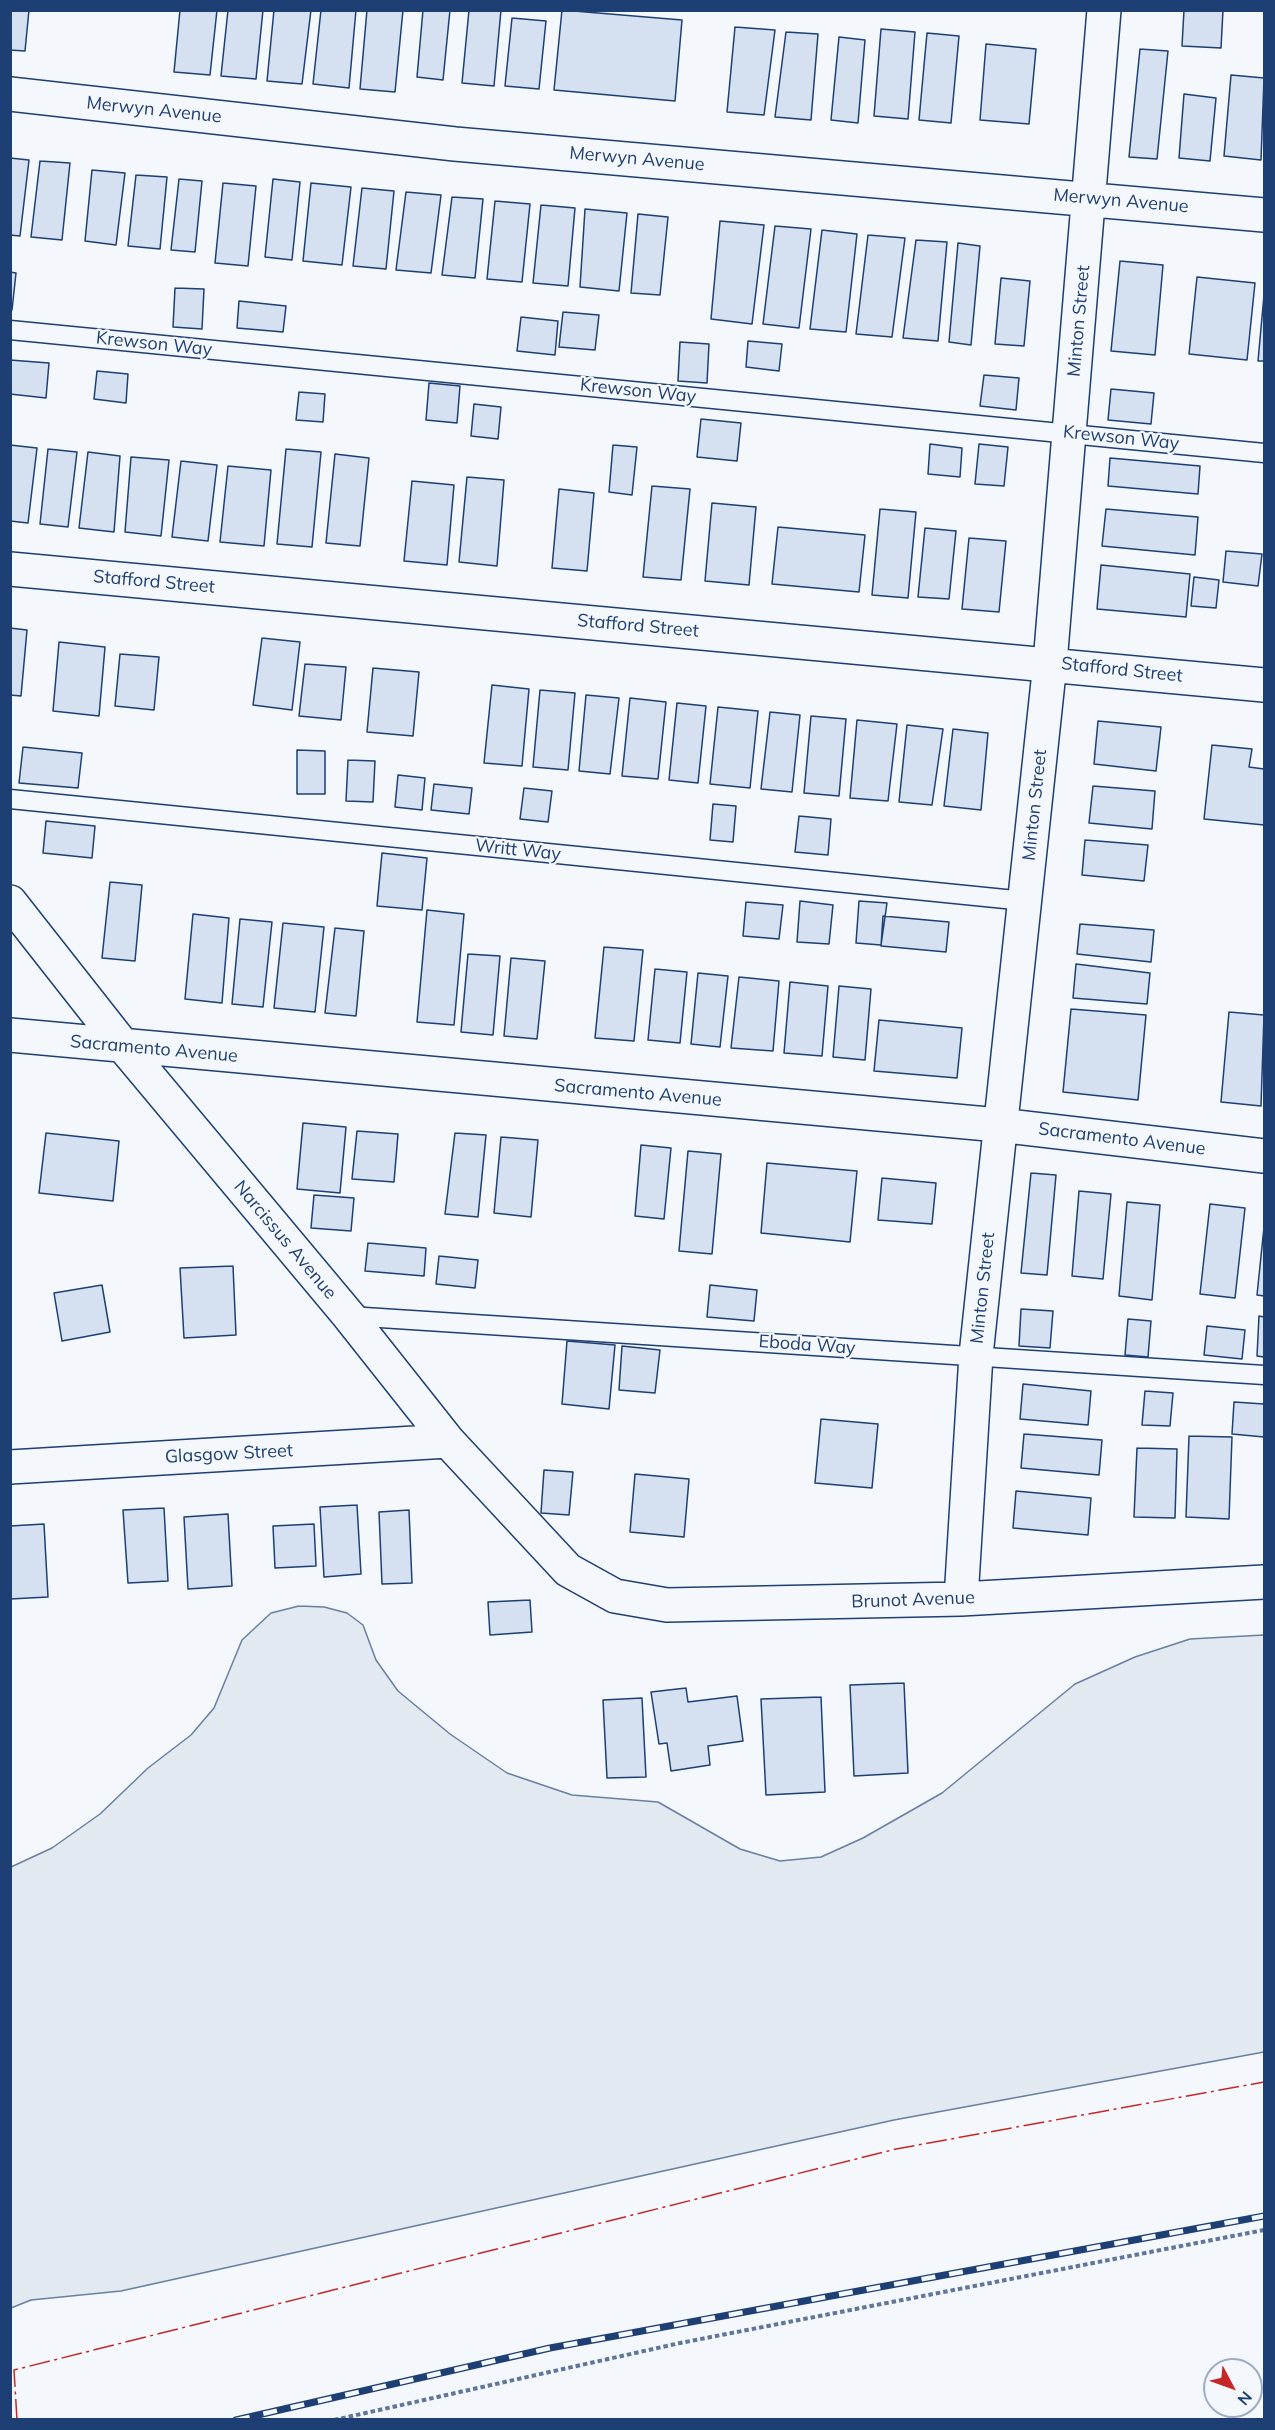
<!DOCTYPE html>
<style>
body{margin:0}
#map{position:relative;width:1275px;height:2430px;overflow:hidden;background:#f4f7fb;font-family:Mulish,sans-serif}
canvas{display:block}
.frame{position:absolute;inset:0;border:12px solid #1d3f73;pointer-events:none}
.north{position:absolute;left:1203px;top:2358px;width:60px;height:60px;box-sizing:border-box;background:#f4f7fb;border:2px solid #9eadc5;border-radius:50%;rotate:131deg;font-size:16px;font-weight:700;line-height:24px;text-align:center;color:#1d3f73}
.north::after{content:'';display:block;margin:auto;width:21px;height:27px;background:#c62828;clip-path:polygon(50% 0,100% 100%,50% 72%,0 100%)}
</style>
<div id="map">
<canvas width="1275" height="2430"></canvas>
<div class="frame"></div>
<div class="north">N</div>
</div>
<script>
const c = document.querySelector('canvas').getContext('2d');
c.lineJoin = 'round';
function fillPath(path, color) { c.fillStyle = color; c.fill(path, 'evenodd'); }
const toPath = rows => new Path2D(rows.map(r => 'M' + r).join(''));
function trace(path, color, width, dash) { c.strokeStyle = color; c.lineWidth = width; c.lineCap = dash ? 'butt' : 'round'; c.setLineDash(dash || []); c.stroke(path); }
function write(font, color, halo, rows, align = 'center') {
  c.font = font + ' Mulish,sans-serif'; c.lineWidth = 4.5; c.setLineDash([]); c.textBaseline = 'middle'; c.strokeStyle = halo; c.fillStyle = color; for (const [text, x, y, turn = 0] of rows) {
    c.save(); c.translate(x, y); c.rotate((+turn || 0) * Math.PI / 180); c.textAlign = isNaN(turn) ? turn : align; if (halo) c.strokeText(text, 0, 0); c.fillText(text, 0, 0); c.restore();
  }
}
const green = toPath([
 [299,1606,324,1607,347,1613,363,1625,376,1660,398,1691,450,1734,507,1773,572,1795,658,1802,740,1849,780,1861,821,1857,863,1838,942,1793,1075,1684,1135,1657,1190,1639,1264,1635,1264,2052,894,2120,121,2291,31,2300,11,2308,11,1867,52,1848,100,1814,148,1768,191,1735,214,1708,242,1640,271,1613,299,1606]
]);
fillPath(green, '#e3e9f0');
trace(green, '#687fa3', 1.5);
const building = toPath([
 [10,10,29,10,25,51,10,50,10,10],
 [180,10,217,10,210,75,174,72,180,10],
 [228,10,263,10,256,79,221,76,228,10],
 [274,10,311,10,302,84,267,81,274,10],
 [321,10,356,10,349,88,313,84,321,10],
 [367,10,403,10,395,92,360,89,367,10],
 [423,10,450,10,443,80,417,77,423,10],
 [469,10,501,10,494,86,462,83,469,10],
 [562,10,682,20,675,101,554,90,562,10],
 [1184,10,1223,10,1221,48,1182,46,1184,10],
 [512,18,546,21,539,89,505,86,512,18],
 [735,27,775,30,764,115,727,112,735,27],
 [881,29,915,32,908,119,874,116,881,29],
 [786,32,818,34,811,120,775,117,786,32],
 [927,33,959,36,951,123,919,120,927,33],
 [839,37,865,40,858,123,831,120,839,37],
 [986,44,1036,49,1029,124,980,120,986,44],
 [1140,49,1168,51,1157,159,1129,157,1140,49],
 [1231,75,1264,78,1261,160,1224,156,1231,75],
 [1184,94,1216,98,1210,161,1179,158,1184,94],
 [10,158,29,160,20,236,10,235,10,158],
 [40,161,70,163,62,240,31,237,40,161],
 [92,170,125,173,116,245,85,241,92,170],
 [136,175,167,177,160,249,128,246,136,175],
 [179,179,202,181,195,252,171,250,179,179],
 [273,179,300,182,292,260,265,257,273,179],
 [223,183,256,186,248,266,215,263,223,183],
 [311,183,351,187,342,265,303,261,311,183],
 [362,188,394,191,386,269,353,266,362,188],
 [406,192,441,195,431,273,396,270,406,192],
 [452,197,483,199,475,278,442,275,452,197],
 [495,201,530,204,522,282,487,279,495,201],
 [541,205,575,208,568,286,533,283,541,205],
 [585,209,627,213,619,291,580,287,585,209],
 [638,214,668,217,660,295,631,293,638,214],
 [720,221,764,225,752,324,711,319,720,221],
 [775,226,811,229,799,328,763,324,775,226],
 [822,230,857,234,846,332,810,329,822,230],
 [868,235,905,238,892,337,856,334,868,235],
 [916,240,947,242,938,341,903,338,916,240],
 [958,243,980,246,971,345,949,342,958,243],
 [1120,261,1163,265,1155,355,1111,351,1120,261],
 [10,272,16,273,12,310,10,309,10,272],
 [1197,277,1255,283,1247,360,1189,354,1197,277],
 [1001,278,1030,281,1024,346,995,344,1001,278],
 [175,288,204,289,202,329,173,327,175,288],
 [1264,295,1264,361,1258,361,1264,295],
 [239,301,286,306,283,332,237,328,239,301],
 [563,312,599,315,595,350,559,347,563,312],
 [521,317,558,321,555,355,517,351,521,317],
 [748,341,782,344,779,371,746,367,748,341],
 [680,342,709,344,707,383,678,381,680,342],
 [10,360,49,363,46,398,10,394,10,360],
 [97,371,128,374,126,403,94,399,97,371],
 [984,375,1019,378,1016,410,980,406,984,375],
 [429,383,460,386,457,423,426,420,429,383],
 [1111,389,1154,393,1151,424,1108,420,1111,389],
 [299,392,325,394,323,422,296,420,299,392],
 [474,404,501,407,498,439,471,436,474,404],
 [701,419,741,423,737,461,697,457,701,419],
 [930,444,962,448,960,477,928,474,930,444],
 [979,444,1008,447,1004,486,975,484,979,444],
 [10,445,37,448,28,523,10,521,10,445],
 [613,445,637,447,632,495,609,492,613,445],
 [48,449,77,452,68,527,40,524,48,449],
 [286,449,321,452,312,547,277,544,286,449],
 [88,452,120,456,114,532,79,528,88,452],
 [335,454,369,458,360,546,326,543,335,454],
 [131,457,169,460,161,536,125,532,131,457],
 [1110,458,1200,466,1198,494,1108,486,1110,458],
 [181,461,217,465,208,541,172,537,181,461],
 [228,466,271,470,264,546,220,542,228,466],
 [467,477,504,480,497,566,459,562,467,477],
 [412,481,454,485,447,565,404,561,412,481],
 [652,486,690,489,681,580,643,577,652,486],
 [559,489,594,493,587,571,552,568,559,489],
 [712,503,756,507,749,585,705,581,712,503],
 [880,509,916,512,908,598,872,595,880,509],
 [1106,509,1198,517,1195,555,1102,546,1106,509],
 [778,527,865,535,859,592,772,584,778,527],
 [925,528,956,531,949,599,918,597,925,528],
 [969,538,1006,541,999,612,962,609,969,538],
 [1226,551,1262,554,1258,586,1223,582,1226,551],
 [1101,565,1190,574,1186,617,1097,609,1101,565],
 [1194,577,1219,580,1216,608,1191,606,1194,577],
 [10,628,27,630,21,696,10,695,10,628],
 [262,638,300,642,292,710,253,705,262,638],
 [59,642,105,647,99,716,53,711,59,642],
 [120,654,159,657,154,710,115,706,120,654],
 [305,664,346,667,341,720,299,716,305,664],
 [373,668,419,672,413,736,367,732,373,668],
 [492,685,529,689,522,766,484,763,492,685],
 [540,690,575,693,568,770,533,767,540,690],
 [586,695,619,698,610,774,579,771,586,695],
 [630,698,666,702,658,779,622,776,630,698],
 [677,703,706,706,698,783,669,780,677,703],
 [718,707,758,711,750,788,710,784,718,707],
 [770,712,800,715,792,792,761,789,770,712],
 [811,716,846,719,839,796,804,793,811,716],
 [857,720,897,724,888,801,850,798,857,720],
 [1098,721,1161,727,1156,771,1094,764,1098,721],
 [907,725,943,729,932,805,899,802,907,725],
 [953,729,988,733,981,810,944,806,953,729],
 [1212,745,1252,749,1249,767,1264,769,1264,825,1204,819,1212,745],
 [23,747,82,753,78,788,19,783,23,747],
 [297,750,325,751,325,794,297,794,297,750],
 [348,760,375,761,373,802,346,801,348,760],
 [398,775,425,778,422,810,395,807,398,775],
 [434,784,472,788,469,814,431,810,434,784],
 [1093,786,1155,791,1152,829,1089,823,1093,786],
 [524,788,552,791,548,822,520,819,524,788],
 [713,804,736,806,733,842,710,840,713,804],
 [799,816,831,819,828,855,795,852,799,816],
 [46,821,95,826,92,858,43,853,46,821],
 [1085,840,1148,845,1144,881,1082,875,1085,840],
 [382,853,427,858,422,910,377,906,382,853],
 [110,882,142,885,135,961,102,958,110,882],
 [800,901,833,905,829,944,797,942,800,901],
 [859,901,887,903,881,945,856,943,859,901],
 [746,902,783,905,779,939,743,936,746,902],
 [427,910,464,914,454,1025,417,1022,427,910],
 [193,914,229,918,222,1003,185,999,193,914],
 [883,916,949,922,946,952,881,946,883,916],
 [240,919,272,922,263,1007,232,1004,240,919],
 [283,923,324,927,315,1012,274,1008,283,923],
 [1080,924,1154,930,1151,962,1077,954,1080,924],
 [335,928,364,931,356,1016,325,1013,335,928],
 [604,947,643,950,634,1041,595,1038,604,947],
 [468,954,500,956,493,1035,461,1032,468,954],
 [511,958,545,961,537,1039,504,1036,511,958],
 [1076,964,1150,973,1147,1004,1073,998,1076,964],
 [655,969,687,972,680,1043,648,1040,655,969],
 [698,973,728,976,720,1047,691,1044,698,973],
 [739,977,779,981,773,1051,731,1048,739,977],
 [790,982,828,986,822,1056,784,1053,790,982],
 [839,986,871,989,865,1060,833,1057,839,986],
 [1071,1009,1146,1015,1138,1100,1063,1092,1071,1009],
 [1229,1012,1264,1015,1261,1106,1221,1102,1229,1012],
 [879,1020,962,1028,957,1078,874,1071,879,1020],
 [303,1123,346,1127,340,1193,297,1189,303,1123],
 [357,1131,398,1134,394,1182,352,1179,357,1131],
 [46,1133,119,1141,113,1201,39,1193,46,1133],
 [455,1133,486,1135,478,1217,445,1214,455,1133],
 [501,1137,538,1140,531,1217,494,1213,501,1137],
 [641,1145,671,1148,664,1219,635,1216,641,1145],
 [688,1151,721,1154,712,1254,679,1251,688,1151],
 [767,1163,857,1171,850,1242,761,1233,767,1163],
 [1031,1173,1056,1175,1047,1275,1021,1273,1031,1173],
 [882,1178,936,1183,932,1224,878,1220,882,1178],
 [1079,1191,1111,1194,1103,1279,1072,1276,1079,1191],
 [314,1195,354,1198,351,1231,311,1228,314,1195],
 [1127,1202,1160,1205,1152,1300,1119,1296,1127,1202],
 [1210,1204,1245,1208,1235,1298,1200,1294,1210,1204],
 [1264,1227,1264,1296,1257,1295,1264,1227],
 [368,1243,426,1248,424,1276,365,1271,368,1243],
 [439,1256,478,1260,475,1288,436,1284,439,1256],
 [233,1266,236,1335,184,1338,180,1268,233,1266],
 [102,1285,110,1332,62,1341,54,1293,102,1285],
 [710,1285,757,1290,754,1321,707,1317,710,1285],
 [1021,1309,1053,1311,1050,1348,1019,1346,1021,1309],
 [1259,1316,1264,1317,1264,1357,1257,1356,1259,1316],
 [1128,1319,1151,1321,1148,1357,1125,1355,1128,1319],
 [1207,1326,1245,1330,1242,1359,1204,1355,1207,1326],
 [567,1341,615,1345,609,1409,562,1404,567,1341],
 [622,1346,660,1350,655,1393,619,1390,622,1346],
 [1023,1384,1091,1391,1088,1425,1020,1419,1023,1384],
 [1145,1391,1173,1393,1170,1426,1142,1425,1145,1391],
 [1234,1402,1264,1404,1264,1437,1232,1434,1234,1402],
 [821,1419,878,1424,872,1488,815,1483,821,1419],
 [1024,1434,1102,1440,1099,1475,1021,1468,1024,1434],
 [1189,1436,1232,1437,1229,1519,1186,1517,1189,1436],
 [1137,1448,1177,1449,1175,1518,1134,1517,1137,1448],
 [544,1470,573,1472,569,1515,541,1513,544,1470],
 [635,1474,689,1479,684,1537,630,1532,635,1474],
 [1016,1491,1091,1498,1088,1535,1013,1528,1016,1491],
 [357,1505,361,1574,324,1577,320,1507,357,1505],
 [164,1508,168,1581,128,1583,123,1510,164,1508],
 [409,1510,412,1583,382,1584,379,1512,409,1510],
 [228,1514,232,1586,188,1589,184,1517,228,1514],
 [44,1524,48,1597,10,1599,10,1526,44,1524],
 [314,1524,316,1566,275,1568,273,1526,314,1524],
 [530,1600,532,1632,490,1635,488,1602,530,1600],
 [904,1683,908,1773,854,1776,850,1685,904,1683],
 [686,1688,688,1702,737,1696,743,1741,708,1746,710,1765,671,1771,667,1743,659,1744,651,1692,686,1688],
 [821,1697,825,1792,766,1795,761,1699,821,1697],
 [642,1698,646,1777,607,1778,603,1700,642,1698]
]);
fillPath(building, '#d5e0f0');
trace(building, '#1d3f73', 1.5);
const service = toPath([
 [10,330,1264,453],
 [10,799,1025,901],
 [349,1316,1264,1375]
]);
const minor = toPath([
 [10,94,455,144,1264,215],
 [10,569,1264,685],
 [10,902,124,1047,349,1316,448,1441,568,1570,615,1596,667,1605,961,1599,1264,1582],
 [10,1035,999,1125,1264,1156],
 [10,1467,448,1441],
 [961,1599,976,1355,1050,663,1104,10]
]);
trace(service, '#1d3f73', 21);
trace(minor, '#1d3f73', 36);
trace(toPath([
 [334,2420,680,2343,1264,2230]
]), '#5e769c', 4, [4.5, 3]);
trace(service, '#f4f7fb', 18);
trace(minor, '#f4f7fb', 33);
const rail = toPath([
 [236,2420,550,2348,1264,2216]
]);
trace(rail, '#1d3f73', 7);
trace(rail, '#f4f7fb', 4.5, [14]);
trace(toPath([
 [17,2420,14,2370,896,2149,1264,2082]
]), '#c62828', 1.5, [21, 4.5, 3, 4.5]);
write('18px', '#1d3f73', '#f4f7fb', [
 ["Merwyn Avenue",154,110,6],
 ["Merwyn Avenue",637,159,5],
 ["Merwyn Avenue",1121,201,5],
 ["Minton Street",1079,321,-85],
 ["Krewson Way",154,344,6],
 ["Krewson Way",638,391,6],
 ["Krewson Way",1121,438,6],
 ["Stafford Street",154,582,5],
 ["Stafford Street",638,626,5],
 ["Stafford Street",1122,670,6],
 ["Minton Street",1035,805,-84],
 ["Writt Way",518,850,6],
 ["Sacramento Avenue",154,1049,5],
 ["Sacramento Avenue",638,1093,5],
 ["Sacramento Avenue",1122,1139,7],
 ["Narcissus Avenue",285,1240,50],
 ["Minton Street",983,1288,-84],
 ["Eboda Way",807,1345,4],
 ["Glasgow Street",229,1454,-3],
 ["Brunot Avenue",913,1600,-2]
]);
</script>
